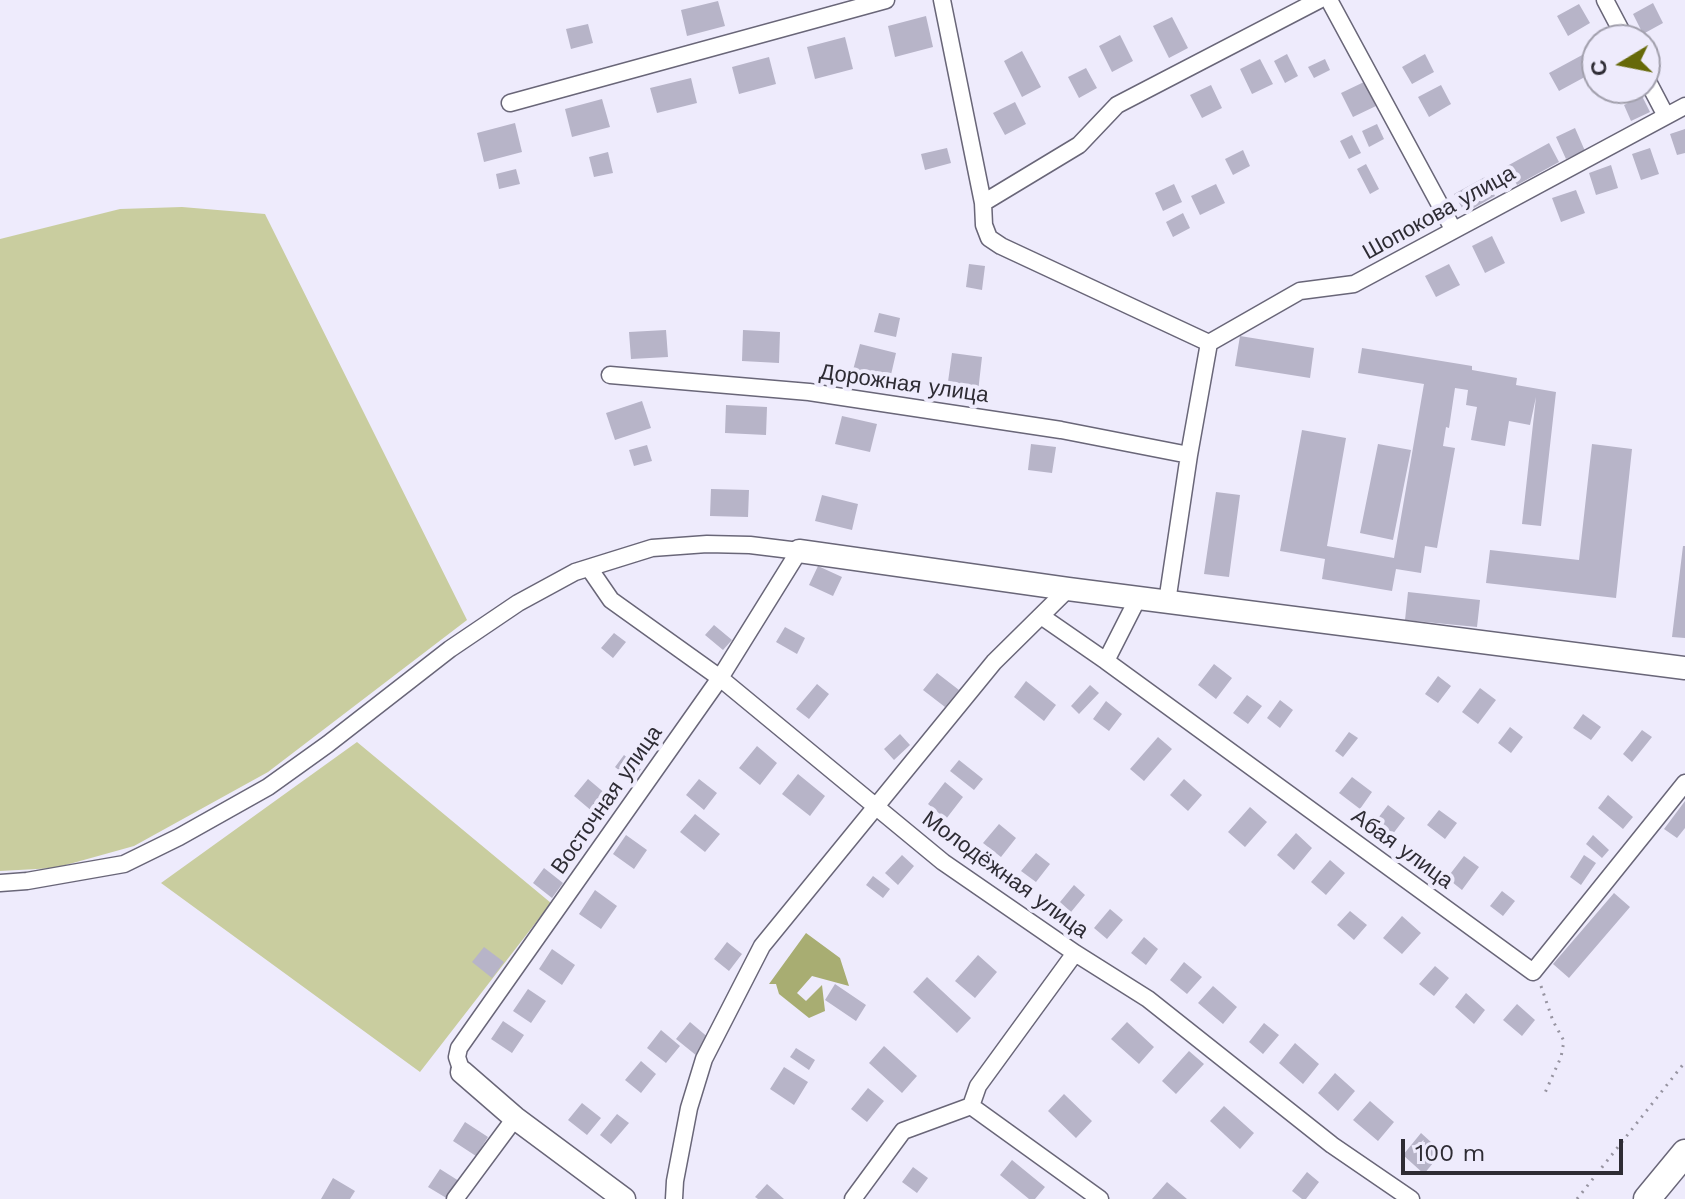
<!DOCTYPE html>
<meta charset="utf-8">
<style>
body{margin:0}
#map{position:relative;width:1685px;height:1199px;overflow:hidden;background:#eeebfc;font-family:"Work Sans",sans-serif}
canvas{display:block}
.north{position:absolute;left:1581px;top:24px;width:80px;height:80px;box-sizing:border-box;background:#eeebfc;border:2px solid #a19fac;border-radius:50%;rotate:260deg;font-size:22px;font-weight:700;line-height:32px;text-align:center;color:#2e2c34}
.north::after{content:'';display:block;margin:auto;width:28px;height:36px;background:#666909;clip-path:polygon(50% 0,100% 100%,50% 72%,0 100%)}
.scale{position:absolute;left:1401px;top:1139px;width:222px;height:36px;box-sizing:border-box;border:4px solid #2e2c34;border-top:0;padding-left:10px;font-size:24px;line-height:28px;white-space:nowrap;color:#2e2c34;-webkit-text-stroke:6px #eeebfc;paint-order:stroke}
</style>
<div id="map">
<canvas width="1685" height="1199"></canvas>
<div class="north">С</div>
<div class="scale">100 m</div>
</div>
<script>
const c = document.querySelector('canvas').getContext('2d');
c.lineJoin = 'round';
function fillPath(path, color) { c.fillStyle = color; c.fill(path, 'evenodd'); }
const toPath = rows => new Path2D(rows.map(r => 'M' + r).join(''));
function trace(path, color, width, dash) { c.strokeStyle = color; c.lineWidth = width; c.lineCap = dash ? 'butt' : 'round'; c.setLineDash(dash || []); c.stroke(path); }
function write(font, color, halo, rows, align = 'center') {
  c.font = font + ' "Work Sans",sans-serif'; c.lineWidth = 8; c.setLineDash([]); c.textBaseline = 'middle'; c.strokeStyle = halo; c.fillStyle = color; for (const [text, x, y, turn = 0] of rows) {
    c.save(); c.translate(x, y); c.rotate((+turn || 0) * Math.PI / 180); c.textAlign = isNaN(turn) ? turn : align; if (halo) c.strokeText(text, 0, 0); c.fillText(text, 0, 0); c.restore();
  }
}
fillPath(toPath([
 [182,207,265,214,467,620,268,772,134,846,55,868,0,871,0,239,120,209],
 [357,742,551,903,420,1072,161,883]
]), '#c9cd9f');
fillPath(toPath([
 [806,933,840,958,849,986,812,976,797,993,806,1001,822,985,825,1011,809,1018,779,994,776,984,769,984]
]), '#a8ad72');
fillPath(toPath([
 [718,1,725,26,687,36,681,10],
 [1653,3,1663,23,1643,34,1633,14],
 [1579,4,1590,23,1568,36,1557,16],
 [926,16,933,47,895,57,888,26],
 [1172,17,1188,48,1169,58,1153,26],
 [588,24,593,43,571,49,566,29],
 [1120,35,1133,61,1112,72,1099,46],
 [845,37,853,69,815,79,807,47],
 [1022,51,1041,87,1022,97,1004,61],
 [1287,54,1298,76,1285,83,1274,61],
 [1425,54,1434,72,1412,84,1402,67],
 [1584,54,1594,72,1559,91,1549,73],
 [769,57,776,84,739,94,732,67],
 [1260,59,1273,84,1252,94,1240,69],
 [1325,59,1330,70,1314,78,1308,67],
 [1086,68,1097,88,1079,98,1068,77],
 [691,78,697,103,657,113,650,88],
 [1364,82,1376,106,1353,117,1341,93],
 [1211,85,1222,108,1202,118,1190,95],
 [1441,85,1451,104,1429,117,1418,97],
 [1642,96,1650,112,1631,121,1624,105],
 [602,99,610,127,572,137,565,109],
 [1015,102,1026,124,1005,135,993,113],
 [515,123,522,152,484,162,477,133],
 [1377,124,1384,139,1369,147,1362,131],
 [1575,128,1585,151,1566,159,1556,137],
 [1685,129,1685,153,1677,155,1670,134],
 [1352,135,1361,153,1349,159,1340,141],
 [1549,143,1559,162,1517,185,1507,166],
 [947,148,951,163,925,170,921,154],
 [1650,148,1659,174,1641,180,1632,154],
 [1243,150,1250,166,1233,175,1225,159],
 [608,152,613,173,594,177,589,157],
 [1366,164,1379,189,1370,194,1357,169],
 [1611,165,1618,188,1596,195,1589,173],
 [516,169,520,184,499,189,496,174],
 [1485,177,1495,196,1465,213,1454,194],
 [1174,184,1182,202,1163,211,1155,193],
 [1216,184,1225,203,1200,215,1191,196],
 [1576,190,1585,213,1561,222,1552,198],
 [1183,213,1190,228,1173,237,1166,222],
 [1492,236,1505,263,1485,273,1472,246],
 [969,264,985,266,982,290,966,287],
 [1449,264,1460,285,1436,297,1425,276],
 [879,313,900,318,896,337,874,332],
 [666,330,668,357,631,359,629,332],
 [743,330,780,332,779,363,742,361],
 [1240,336,1314,348,1310,378,1235,366],
 [860,344,896,353,890,379,853,370],
 [1362,348,1472,366,1472,370,1517,378,1516,385,1556,392,1541,526,1522,524,1536,397,1530,425,1509,421,1505,446,1471,440,1477,407,1466,405,1468,390,1455,388,1449,428,1446,427,1443,446,1455,448,1437,548,1425,546,1421,573,1396,569,1392,591,1322,579,1325,559,1280,551,1302,430,1346,438,1327,546,1394,558,1424,384,1358,373],
 [952,353,982,357,978,392,947,389],
 [642,401,651,428,615,440,606,413],
 [726,405,767,407,766,435,725,433],
 [842,416,877,424,870,452,835,444],
 [1031,444,1056,447,1052,473,1028,470],
 [1378,444,1411,450,1393,540,1360,533],
 [1592,444,1632,449,1616,598,1486,583,1490,550,1579,560],
 [647,445,652,461,634,466,629,450],
 [711,489,749,490,748,517,710,516],
 [1216,492,1240,495,1229,577,1204,574],
 [822,495,858,504,852,530,815,521],
 [1683,546,1685,546,1685,638,1672,637],
 [818,566,842,577,833,596,809,585],
 [1408,592,1480,600,1477,627,1405,620],
 [714,625,732,640,723,650,705,635],
 [785,627,805,638,797,654,776,642],
 [614,633,626,642,613,658,601,648],
 [1214,664,1232,678,1216,699,1198,685],
 [937,673,959,690,945,707,923,690],
 [1438,676,1451,686,1438,703,1425,694],
 [1026,681,1056,705,1044,721,1014,697],
 [817,684,829,694,809,719,796,709],
 [1090,685,1099,693,1079,714,1071,706],
 [1480,688,1496,700,1478,724,1462,712],
 [1247,695,1262,706,1248,724,1233,713],
 [1280,700,1293,710,1280,728,1267,718],
 [1106,701,1122,714,1109,731,1093,719],
 [1583,714,1601,727,1591,740,1573,728],
 [1510,727,1523,737,1511,753,1498,743],
 [1642,730,1652,737,1632,762,1623,754],
 [1349,732,1358,738,1343,757,1335,751],
 [900,734,910,745,894,760,884,749],
 [1158,737,1172,749,1144,781,1130,769],
 [757,746,777,763,760,785,739,768],
 [624,755,641,769,632,781,615,767],
 [959,760,983,779,974,790,950,771],
 [798,774,825,796,810,816,782,794],
 [1352,777,1372,792,1360,809,1339,793],
 [588,779,607,795,593,812,574,796],
 [699,779,717,793,704,810,686,795],
 [1184,779,1202,795,1188,811,1170,795],
 [945,782,963,797,946,819,928,804],
 [1608,795,1633,817,1623,829,1598,808],
 [1685,801,1685,828,1677,838,1664,829],
 [1388,805,1405,818,1392,835,1375,822],
 [1250,807,1267,822,1245,847,1228,832],
 [1439,810,1457,823,1445,839,1427,825],
 [695,814,720,834,705,852,680,832],
 [999,824,1016,838,1001,857,983,843],
 [1296,833,1312,848,1294,870,1277,855],
 [626,835,647,850,634,869,613,854],
 [1593,835,1609,850,1602,858,1586,844],
 [1036,853,1050,864,1036,882,1021,871],
 [902,855,914,866,898,885,885,873],
 [1584,855,1596,863,1581,885,1570,877],
 [1464,856,1479,867,1462,890,1447,878],
 [1330,860,1345,873,1326,895,1311,882],
 [544,868,563,883,552,898,533,883],
 [873,876,890,889,883,898,866,885],
 [1074,885,1085,895,1071,912,1060,902],
 [595,890,617,906,601,929,579,914],
 [1502,891,1515,901,1503,916,1490,906],
 [1614,893,1630,907,1569,978,1553,964],
 [1110,909,1123,920,1107,939,1094,928],
 [1350,911,1367,925,1354,940,1337,925],
 [1402,916,1421,933,1402,954,1383,938],
 [1144,937,1158,949,1146,965,1131,953],
 [727,942,742,954,729,971,714,959],
 [484,947,504,962,492,978,472,962],
 [552,949,575,965,562,985,539,969],
 [978,955,997,972,975,998,955,981],
 [1184,962,1202,977,1187,994,1170,980],
 [1435,966,1449,978,1434,996,1419,984],
 [927,977,971,1018,957,1033,913,992],
 [835,984,866,1005,856,1021,825,1000],
 [1213,986,1237,1007,1223,1024,1198,1003],
 [528,989,546,1001,531,1023,513,1011],
 [1466,993,1485,1010,1474,1024,1455,1007],
 [1517,1004,1535,1020,1522,1036,1503,1020],
 [503,1021,524,1035,512,1053,491,1039],
 [690,1022,710,1039,697,1056,676,1039],
 [1127,1022,1154,1047,1139,1064,1111,1039],
 [1264,1023,1279,1035,1263,1054,1249,1042],
 [661,1030,680,1046,666,1063,647,1048],
 [1295,1043,1319,1064,1303,1084,1279,1063],
 [884,1046,917,1076,902,1093,869,1063],
 [796,1048,815,1060,809,1070,790,1057],
 [1189,1051,1204,1064,1176,1094,1162,1081],
 [641,1061,656,1074,641,1093,625,1080],
 [784,1067,808,1082,794,1105,770,1089],
 [1335,1073,1355,1091,1338,1111,1318,1093],
 [868,1088,884,1101,867,1122,851,1109],
 [1064,1094,1092,1121,1076,1138,1048,1111],
 [1370,1101,1394,1122,1378,1141,1353,1120],
 [582,1103,601,1118,587,1135,568,1120],
 [1224,1106,1254,1133,1240,1149,1210,1121],
 [617,1114,629,1123,611,1144,600,1135],
 [465,1122,488,1137,476,1156,453,1141],
 [1421,1133,1442,1152,1424,1174,1403,1155],
 [1012,1160,1045,1187,1035,1199,1029,1199,1000,1175],
 [913,1167,928,1178,917,1193,902,1182],
 [440,1169,459,1181,448,1199,428,1187],
 [1307,1172,1319,1182,1306,1199,1302,1199,1292,1191],
 [333,1178,355,1191,350,1199,321,1199],
 [1167,1182,1187,1199,1152,1199],
 [767,1184,784,1199,758,1199,755,1197]
]), '#b7b4c8');
const street = toPath([
 [942,0,983,203,984,225,989,238,1001,246,1209,343],
 [1329,0,1453,229],
 [1605,0,1626,40],
 [1645,76,1666,116],
 [510,103,886,0],
 [983,203,1079,145,1117,105,1319,0],
 [1209,343,1300,291,1354,284,1685,106],
 [610,375,809,392,1061,430,1189,455],
 [589,568,611,600,720,678,943,862,1075,953,1148,999,1332,1145,1411,1199],
 [1138,598,1106,661,1533,972,1685,783],
 [1167,602,1189,455,1209,343],
 [1041,616,1106,661],
 [0,883,27,881,124,864,179,837,268,787,328,744,450,649,518,603,575,572,652,548,707,544,750,545,799,551,720,678,459,1048,457,1057,462,1072],
 [1075,953,978,1086,971,1106,1100,1199],
 [455,1199,515,1118],
 [674,1199,675,1181,689,1108,704,1059,762,946,994,662,1068,589],
 [853,1199,903,1131,971,1106]
]);
const secondary = toPath([
 [799,551,1068,589,1685,668],
 [462,1072,515,1118,624,1199]
]);
const primary = toPath([
 [1647,1199,1685,1153]
]);
trace(street, '#696678', 19);
trace(secondary, '#696678', 25);
trace(primary, '#696678', 29);
trace(toPath([
 [1541,986,1553,1021,1564,1041,1561,1057,1544,1095],
 [1577,1199,1685,1062]
]), '#9794a1', 3, [2, 6]);
trace(street, '#fff', 16);
trace(secondary, '#fff', 22);
trace(primary, '#fff', 26);
write('22px', '#2e2c34', '#eeebfc', [
 ["Шопокова улица",1439,213,-29],
 ["Дорожная улица",904,384,8],
 ["Восточная улица",607,800,-55],
 ["Абая улица",1402,849,36],
 ["Молодёжная улица",1005,875,36]
]);
</script>
